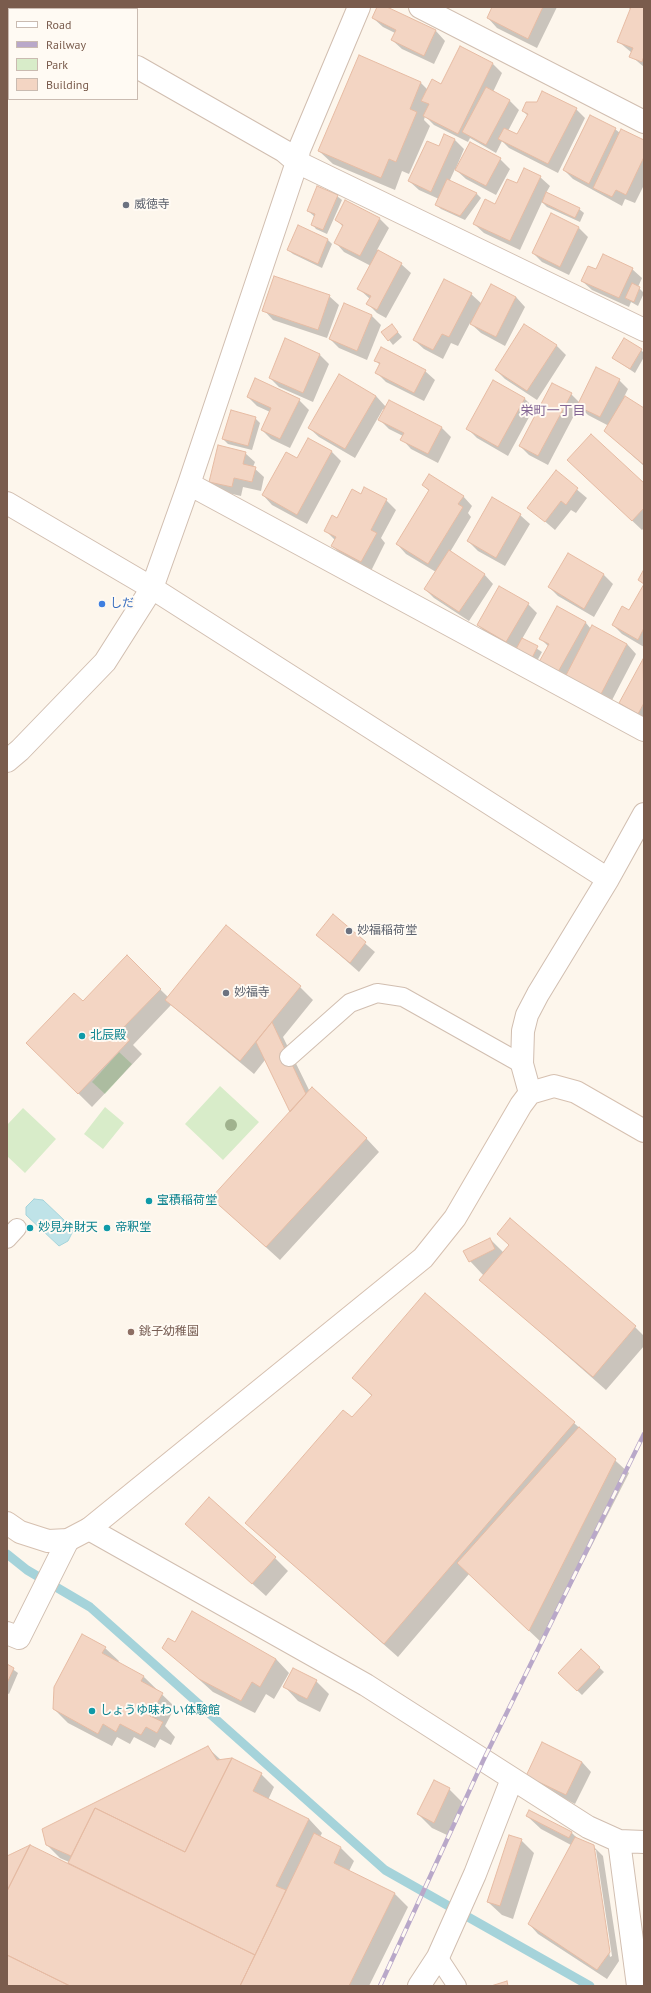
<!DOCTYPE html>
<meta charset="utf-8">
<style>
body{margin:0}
#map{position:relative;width:651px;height:1993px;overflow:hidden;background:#fdf6ec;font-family:"PT Sans",sans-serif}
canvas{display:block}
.frame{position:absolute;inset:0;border:8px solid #7a5c4d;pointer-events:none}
.legend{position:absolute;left:8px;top:8px;width:130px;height:92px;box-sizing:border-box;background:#fffaf3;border:1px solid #cabbb1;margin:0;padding:5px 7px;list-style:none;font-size:12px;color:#7a5c4d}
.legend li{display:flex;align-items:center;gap:8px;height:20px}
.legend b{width:20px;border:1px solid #cabbb1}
</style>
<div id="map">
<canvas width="651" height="1993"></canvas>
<div class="frame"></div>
<ul class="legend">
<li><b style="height:5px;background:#fff"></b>Road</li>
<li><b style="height:5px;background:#b9a8c9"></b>Railway</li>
<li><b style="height:11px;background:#d8ecc9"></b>Park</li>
<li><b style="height:11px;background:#f3d5c3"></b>Building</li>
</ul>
</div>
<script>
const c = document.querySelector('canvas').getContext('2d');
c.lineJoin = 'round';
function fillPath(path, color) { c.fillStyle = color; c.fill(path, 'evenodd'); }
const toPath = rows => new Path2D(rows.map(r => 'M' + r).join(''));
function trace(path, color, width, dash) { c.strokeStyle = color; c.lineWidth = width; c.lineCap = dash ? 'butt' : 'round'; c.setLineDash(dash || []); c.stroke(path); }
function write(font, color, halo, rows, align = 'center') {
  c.font = font + ' "PT Sans","Noto Sans JP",sans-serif'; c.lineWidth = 4; c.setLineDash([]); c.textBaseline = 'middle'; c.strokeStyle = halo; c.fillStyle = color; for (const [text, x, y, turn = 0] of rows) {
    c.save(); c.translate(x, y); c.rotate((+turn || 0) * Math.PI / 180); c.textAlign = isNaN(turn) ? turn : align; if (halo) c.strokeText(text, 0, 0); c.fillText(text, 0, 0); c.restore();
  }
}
fillPath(toPath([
 [119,1052,132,1064,105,1094,92,1082],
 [220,1086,259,1122,223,1160,185,1124],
 [105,1107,124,1123,103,1149,84,1134],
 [23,1108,56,1139,25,1173,7,1156,7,1125]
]), '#d8ecc9');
const water = toPath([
 [34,1199,43,1200,64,1220,73,1231,68,1241,59,1246,26,1215,26,1207,34,1199]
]);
fillPath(water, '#bfe3e8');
trace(water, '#a5d3da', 1);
fillPath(toPath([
 [379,7,384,7,436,31,445,41,434,64,402,49,392,40,395,33,383,27,373,18],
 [493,7,557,7,537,48,497,28,488,18],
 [628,7,644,7,644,67,631,56,632,53,619,42,631,10],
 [359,57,421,83,428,90,493,64,502,73,493,92,509,100,519,110,508,131,518,136,528,116,523,111,576,109,585,118,558,173,509,148,502,141,496,153,470,138,468,142,434,125,425,116,424,120,430,126,409,174,402,171,395,190,333,164,319,151],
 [615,129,620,133,644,142,644,185,635,203,625,199,622,206,573,179,564,170],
 [445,135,455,140,464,149,456,168,457,168,470,143,500,159,510,169,496,195,466,179,455,169,449,182,477,194,481,198,465,220,441,209,436,205,439,199,419,190,409,181,440,147],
 [540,177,550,186,546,193,579,209,584,213,580,222,547,207,542,202,520,250,484,233,474,224,518,184],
 [337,196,342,200,327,234,316,229,312,224,315,217,308,211],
 [379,218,389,228,377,250,401,264,411,273,386,318,377,313,368,304,370,299,358,288,371,266,344,252,335,242,343,227,337,220],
 [299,227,328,240,332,244,322,268,293,254,288,250],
 [579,228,588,237,569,275,542,262,533,253],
 [632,269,642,278,638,287,644,293,638,306,631,302,629,307,592,290,582,281,596,271],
 [471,294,482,304,516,297,525,307,505,346,481,333,470,323,458,346,451,343,443,359,424,349,414,340],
 [329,296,339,305,327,338,273,320,264,310],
 [372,316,381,325,367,360,339,348,330,339],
 [396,330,402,337,393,345,389,340],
 [556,345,566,355,537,400,505,379,496,370],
 [641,350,644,353,644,357,635,373,613,358],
 [319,354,329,364,313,402,279,387,270,378],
 [375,360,425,371,435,380,424,401,386,382,376,372,380,365],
 [619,380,628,389,624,397,644,409,644,466,605,431,609,426,588,415,579,406,548,465,529,455,520,446,571,394,580,403],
 [376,396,386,407,441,427,451,437,438,463,411,449,402,439,403,436,389,429,380,420,385,409,383,409,355,458,319,437,309,428],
 [248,397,299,400,309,410,290,448,271,439,262,430,270,412,257,406],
 [524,398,534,408,508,456,477,438,468,429],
 [255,418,260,423,252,450,228,444,223,439],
 [308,439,332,452,341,461,307,524,272,505,263,495,297,460],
 [245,453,255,462,253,467,264,477,261,491,243,487,241,496,219,491,210,481],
 [577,469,644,485,644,528,642,530],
 [556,472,587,498,576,513,571,510,555,530,528,507],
 [423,485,463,496,472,506,468,513,471,517,450,552,484,574,493,584,469,621,434,598,425,589,436,572,406,554,397,544,429,491],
 [361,495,386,500,396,510,381,538,385,543,371,571,342,555,332,546,335,540,325,530],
 [520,515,530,524,505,566,478,551,468,541],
 [569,554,604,575,613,584,594,617,558,596,549,587],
 [644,585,644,647,622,634,613,625,629,612],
 [528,604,537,613,522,639,542,652,537,661,487,634,478,625],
 [558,607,586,623,591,629,627,644,636,654,610,704,550,671,549,647,540,638],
 [643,660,644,661,644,720,629,712,620,703],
 [333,916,375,952,359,972,317,935],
 [127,957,168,997,300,987,313,1000,283,1037,310,1092,366,1138,379,1152,280,1260,226,1211,291,1112,265,1060,254,1074,171,1005,133,1045,142,1054,92,1107,27,1043,83,1003],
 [498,1234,635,1327,644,1336,644,1346,606,1390,481,1280,484,1276,470,1261,490,1239,504,1253,510,1246],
 [353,1378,574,1423,629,1473,542,1643,469,1574,398,1657,246,1523,352,1419,372,1396],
 [200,1537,275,1558,288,1571,266,1596],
 [175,1643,276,1659,289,1673,274,1699,266,1694,255,1713,213,1692,163,1647],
 [105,1648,119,1661,118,1663,144,1677,175,1707,165,1726,175,1737,171,1745,160,1739,155,1748,134,1737,130,1744,117,1737,112,1746,68,1723,54,1709],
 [581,1650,604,1672,582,1695,559,1673],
 [7,1665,18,1673,9,1694,7,1693],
 [316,1681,329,1694,320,1712,298,1701,285,1687],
 [543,1743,582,1762,591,1772,575,1804,537,1785,527,1776],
 [208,1748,221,1760,261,1774,274,1787,268,1800,309,1819,322,1833,320,1837,341,1848,354,1861,349,1871,394,1893,408,1907,369,1986,7,1986,7,1857,68,1865,69,1862,60,1858,47,1845,43,1830],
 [449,1789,463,1803,447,1835,432,1828,418,1814],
 [530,1812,572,1833,578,1839,593,1846,603,1856,619,1961,607,1979,538,1934,529,1924,571,1845,541,1829,527,1816],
 [594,1850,596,1850,612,1956,610,1957],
 [521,1840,534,1853,513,1919,502,1915,488,1902]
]), '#0003');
trace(toPath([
 [7,1554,27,1570,90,1607,385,1870,590,1986]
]), '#a5d3da', 9);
const building = toPath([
 [377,7,387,7,436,30,424,56,391,40,396,30,372,18,377,7],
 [492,7,543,7,528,39,487,18,492,7],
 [631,7,644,7,644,56,642,62,629,57,633,48,617,42,631,7],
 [460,46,493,63,458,134,423,116,429,104,421,101,432,79,441,84,460,46],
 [359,55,421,82,410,109,417,112,396,162,389,159,381,178,318,151,359,55],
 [486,87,510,100,486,145,462,132,486,87],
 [542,91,577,108,548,164,498,139,504,128,517,134,528,114,522,111,526,102,537,102,542,91],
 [590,115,616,128,589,184,563,170,590,115],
 [621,129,644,140,644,157,626,195,616,190,612,197,593,188,621,129],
 [444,134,455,139,431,192,408,181,427,141,439,146,444,134],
 [470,142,501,158,486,186,455,170,470,142],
 [524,168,541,176,510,241,473,224,485,199,495,204,507,179,517,183,524,168],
 [447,179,477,193,460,216,435,205,447,179],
 [317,186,338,195,323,230,311,225,315,214,307,211,317,186],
 [546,192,580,208,575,218,542,202,546,192],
 [345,200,380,218,360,256,334,243,343,225,335,220,345,200],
 [551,213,579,227,560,267,532,253,551,213],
 [298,225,328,239,318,264,287,250,298,225],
 [378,250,402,263,377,310,366,304,371,296,357,289,378,250],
 [603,254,633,268,619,298,581,281,588,266,596,269,603,254],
 [274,276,330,295,318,330,262,311,274,276],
 [444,279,472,293,449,337,442,334,433,350,413,340,444,279],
 [632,283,640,287,634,302,625,298,632,283],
 [491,284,516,297,496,337,470,324,491,284],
 [344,303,372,315,357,351,329,339,344,303],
 [392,324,398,332,388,341,381,332,392,324],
 [524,324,557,345,527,391,495,370,524,324],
 [285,338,320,354,303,393,269,378,285,338],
 [624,338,642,349,630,369,612,358,624,338],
 [381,347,426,370,414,393,375,373,380,363,374,361,381,347],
 [596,367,620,379,600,417,577,406,596,367],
 [339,374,376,396,345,449,308,428,339,374],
 [255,378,300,399,280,439,261,430,271,408,247,397,255,378],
 [493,380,525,398,498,447,466,429,493,380],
 [552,383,572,393,538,456,519,446,552,383],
 [625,396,644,408,644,465,604,431,625,396],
 [389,400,442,427,428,454,400,440,404,433,378,420,389,400],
 [231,410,256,417,248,446,222,439,231,410],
 [591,434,644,483,644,508,632,521,567,460,591,434],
 [308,438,332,451,297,515,262,495,286,452,297,458,308,438],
 [218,445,246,452,243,464,256,467,252,482,234,478,232,487,209,482,218,445],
 [556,470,578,488,566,505,561,501,545,522,527,508,556,470],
 [429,474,464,496,458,504,463,507,428,564,396,544,429,490,422,485,429,474],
 [364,487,387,499,371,530,377,533,361,562,331,546,336,537,324,531,332,515,337,518,352,489,361,494,364,487],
 [492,497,521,514,496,558,467,541,492,497],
 [449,550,485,574,459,612,424,589,449,550],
 [568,553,604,574,584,609,548,587,568,553],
 [644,569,644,628,638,640,612,625,622,606,629,610,644,584,638,580,644,569],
 [499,586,529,603,506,642,477,625,499,586],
 [557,606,586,622,558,672,539,662,549,644,539,639,557,606],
 [592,625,627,644,600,696,565,677,592,625],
 [522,638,538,646,532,658,516,649,522,638],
 [643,659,644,703,638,714,619,703,643,659],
 [333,914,366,942,350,963,316,935,333,914],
 [226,925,301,986,240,1061,165,1000,226,925],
 [127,955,161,989,120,1031,130,1040,78,1094,26,1043,74,993,83,1001,127,955],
 [272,1022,306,1094,290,1112,256,1042,272,1022],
 [312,1087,367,1138,266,1247,211,1198,312,1087],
 [510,1218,636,1326,593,1377,479,1280,509,1245,497,1234,510,1218],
 [490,1238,495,1249,469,1262,463,1251,490,1238],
 [425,1293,575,1422,384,1644,245,1523,343,1410,352,1417,372,1395,352,1378,425,1293],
 [579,1427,616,1459,529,1631,457,1563,579,1427],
 [209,1497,276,1557,252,1584,185,1524,209,1497],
 [192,1611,276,1659,260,1687,252,1682,241,1701,199,1679,162,1648,168,1638,175,1642,192,1611],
 [82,1634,106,1647,102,1653,144,1676,141,1681,163,1693,150,1716,163,1722,157,1733,146,1727,141,1735,120,1724,116,1732,103,1724,98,1734,53,1709,54,1687,82,1634],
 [581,1649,600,1667,577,1691,558,1673,581,1649],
 [7,1664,14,1668,7,1683,7,1664],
 [293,1668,317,1680,307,1699,283,1687,293,1668],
 [542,1742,582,1762,566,1795,526,1776,542,1742],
 [208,1746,217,1760,232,1758,185,1852,95,1808,71,1856,46,1845,42,1829,208,1746],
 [232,1758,262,1773,253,1791,309,1819,276,1886,286,1890,255,1955,68,1863,95,1808,185,1852,232,1758],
 [434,1780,450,1788,434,1823,417,1814,434,1780],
 [529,1810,572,1832,569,1838,526,1816,529,1810],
 [314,1833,341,1847,334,1863,395,1893,349,1986,240,1986,314,1833],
 [509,1835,522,1839,500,1906,487,1902,509,1835],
 [575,1837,594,1845,610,1952,597,1970,528,1924,575,1837],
 [30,1845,7,1891,7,1856,30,1845],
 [30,1845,255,1955,240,1986,70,1986,7,1955,7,1891,30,1845],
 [7,1955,70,1986,7,1986,7,1955],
 [507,1981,508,1986,491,1986,507,1981]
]);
fillPath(building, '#f3d5c3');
trace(building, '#e6bba3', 1);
const lane = toPath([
 [289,1057,350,1003,377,993,403,997,522,1064],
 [7,1239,17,1228],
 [438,1957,457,1986]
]);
const street = toPath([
 [25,7,29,9],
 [420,7,644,122],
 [137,67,284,151,297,162,644,330],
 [189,484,644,730],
 [7,503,152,588,608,879],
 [7,761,20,750,105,662,152,588,189,484,297,162,299,150,359,7],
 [530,1093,522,1064,523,1031,527,1015,538,994,608,879,644,814],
 [89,1529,366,1685,588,1827,619,1841,644,1842],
 [7,1633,19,1638,68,1540],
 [619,1841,638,1986],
 [419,1986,438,1957,475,1874,512,1779]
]);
const secondary = toPath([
 [7,1523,20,1532,48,1541,68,1540,89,1529,423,1258,455,1218,521,1105,530,1093,554,1086,576,1092,644,1131]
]);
trace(lane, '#d1beb0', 20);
trace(street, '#d1beb0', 24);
trace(secondary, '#d6c0b0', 24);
trace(lane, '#fff', 18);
trace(street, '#fff', 22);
trace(secondary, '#fff', 22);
const rail = toPath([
 [380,1986,483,1761,644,1434]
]);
trace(rail, '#b9a8c9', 4.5);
trace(rail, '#fffaf3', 3, [9]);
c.fillStyle = '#a0b28e';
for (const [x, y] of [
 [231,1125]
]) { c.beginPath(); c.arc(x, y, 6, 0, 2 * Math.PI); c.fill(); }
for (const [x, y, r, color] of [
 [126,205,4,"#6b7280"],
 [102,604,4,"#3f7fe0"],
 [349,931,4,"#6b7280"],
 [226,993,4,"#6b7280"],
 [82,1036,4,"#0f9aa8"],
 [149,1201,4,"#0f9aa8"],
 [30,1228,4,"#0f9aa8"],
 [107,1228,4,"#0f9aa8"],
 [131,1332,4,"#8d6e63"],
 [92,1711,4,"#0f9aa8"]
]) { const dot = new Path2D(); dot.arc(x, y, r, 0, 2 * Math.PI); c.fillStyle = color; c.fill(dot); trace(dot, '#fffaf3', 1.5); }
write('12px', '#5b616d', '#fffaf3', [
 ["威徳寺",134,205],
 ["妙福稲荷堂",357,931],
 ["妙福寺",234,993]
], 'left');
write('12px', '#366cbe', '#fffaf3', [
 ["しだ",110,604]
], 'left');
write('12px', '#0d838f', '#fffaf3', [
 ["北辰殿",90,1036],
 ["宝積稲荷堂",157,1201],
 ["妙見弁財天",38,1228],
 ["帝釈堂",115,1228],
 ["しょうゆ味わい体験館",100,1711]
], 'left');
write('12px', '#785e54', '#fffaf3', [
 ["銚子幼稚園",139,1332]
], 'left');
write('13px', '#846695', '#fffaf3', [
 ["栄町一丁目",553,411]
]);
</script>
